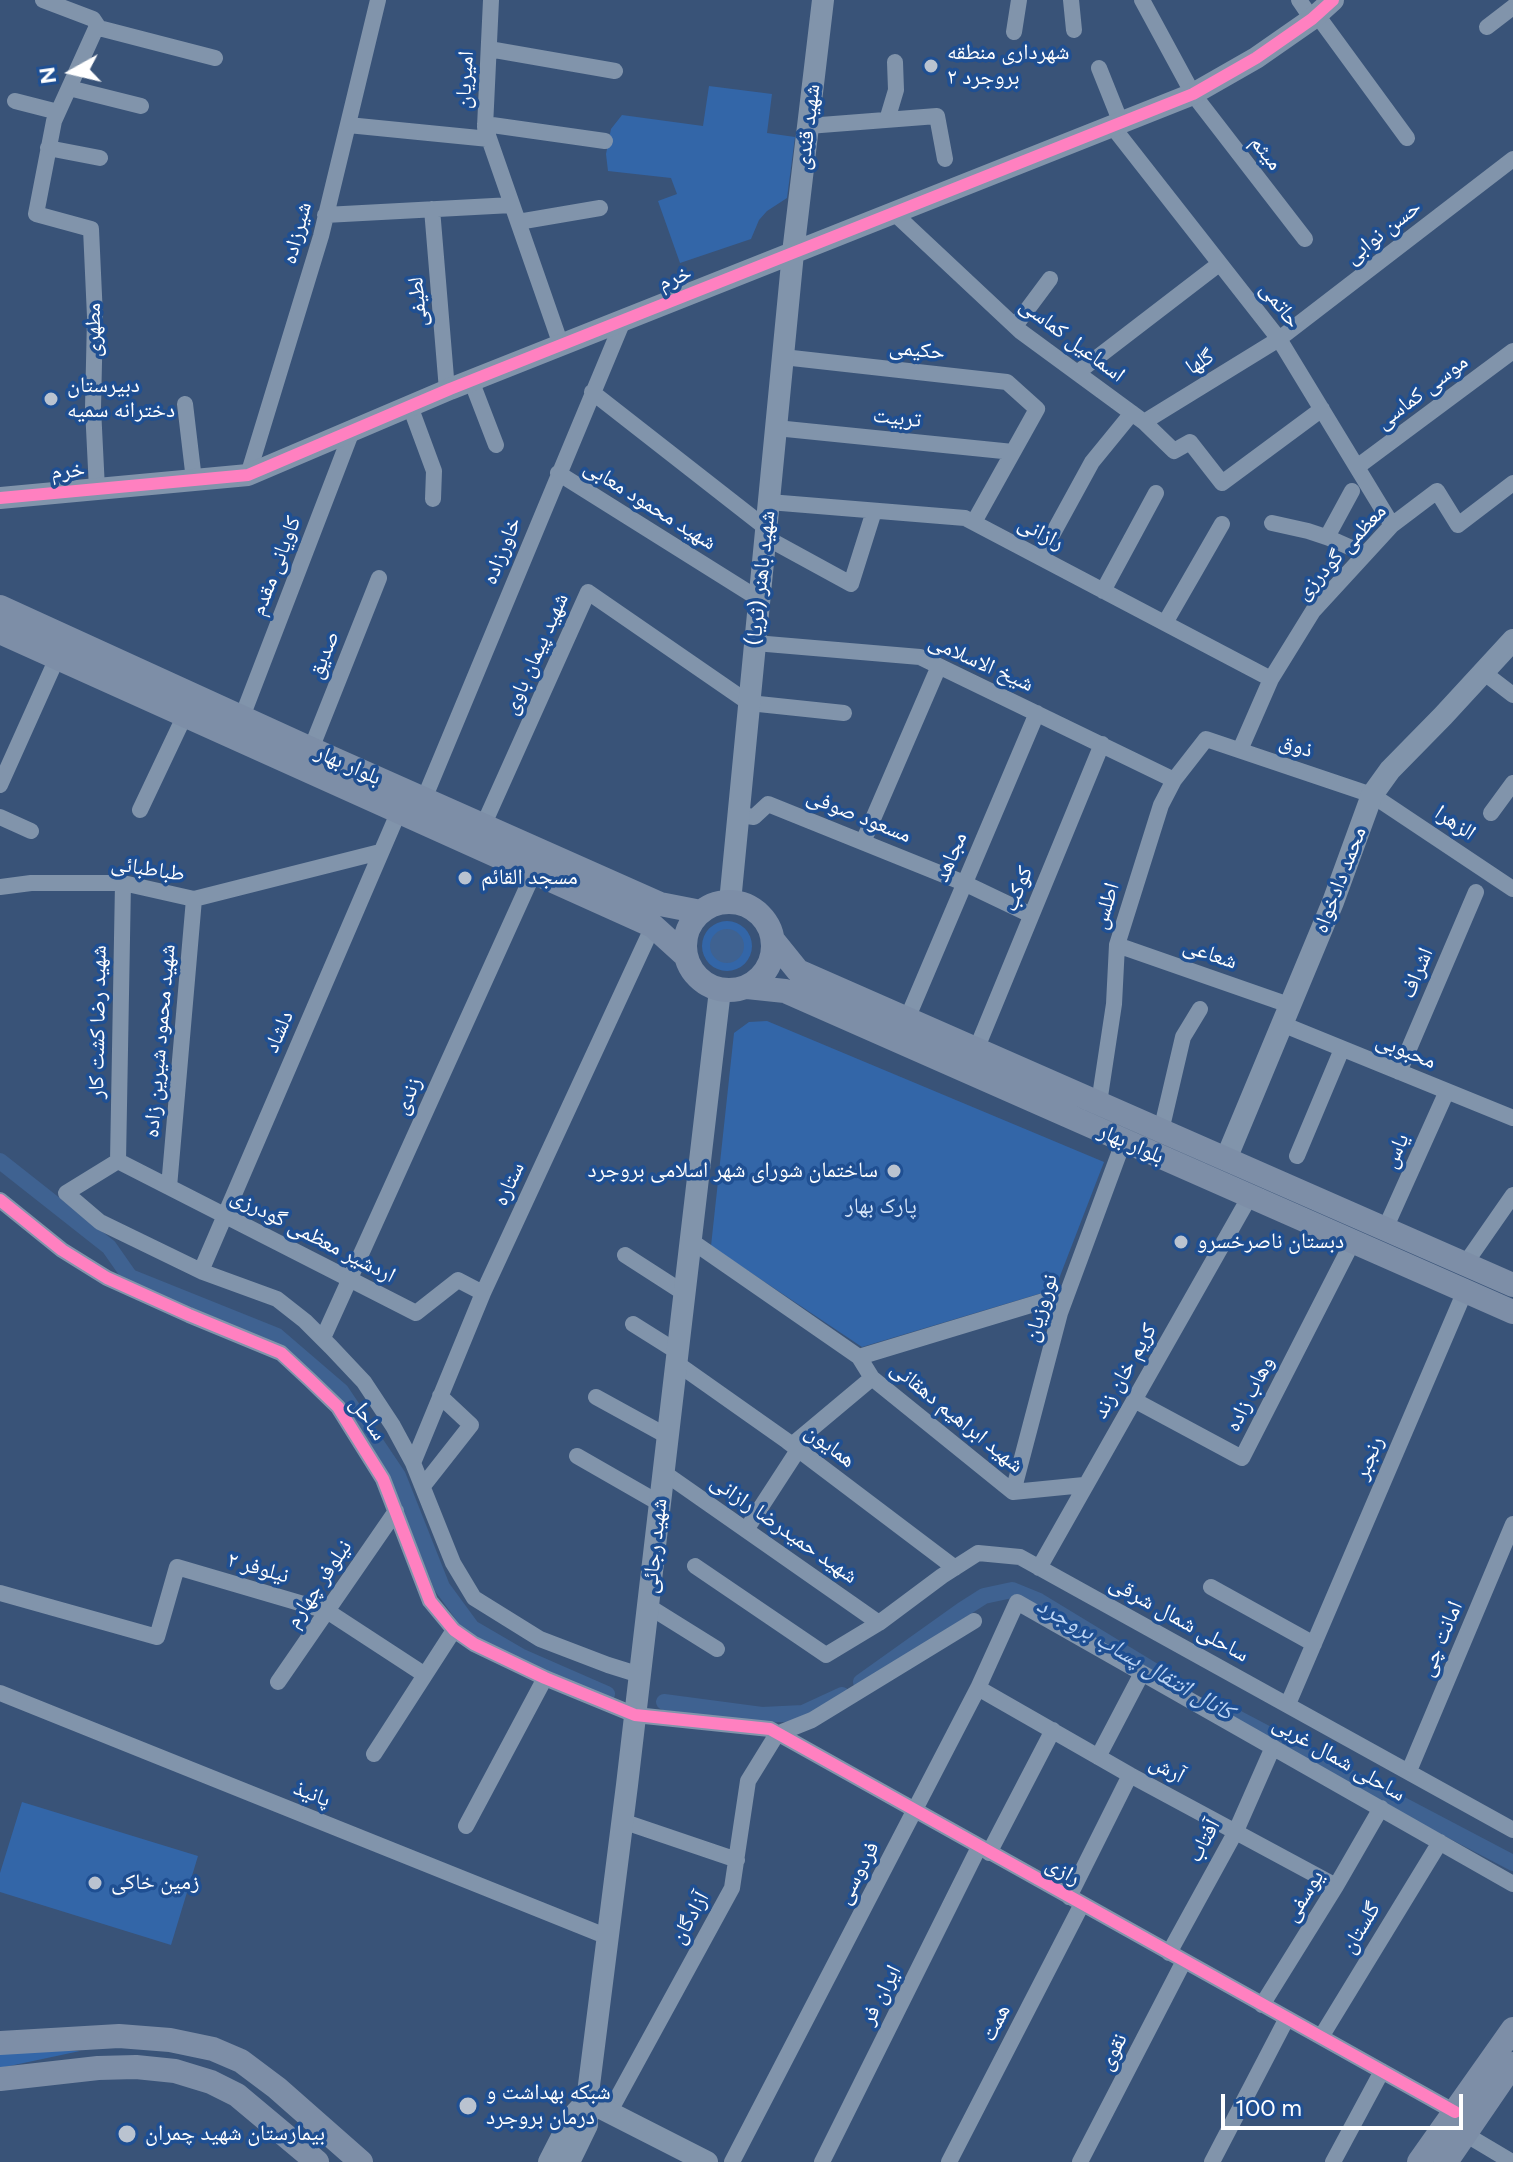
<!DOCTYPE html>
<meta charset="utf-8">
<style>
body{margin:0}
#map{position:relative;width:1513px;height:2162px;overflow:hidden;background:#395378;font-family:Figtree,sans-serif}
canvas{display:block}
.north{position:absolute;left:32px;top:32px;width:80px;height:80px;-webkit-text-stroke:6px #1f4f92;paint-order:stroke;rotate:262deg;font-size:22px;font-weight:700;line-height:32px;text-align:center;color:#fff}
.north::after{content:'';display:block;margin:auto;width:28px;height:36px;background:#fff;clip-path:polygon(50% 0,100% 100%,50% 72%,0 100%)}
.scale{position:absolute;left:1221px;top:2094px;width:242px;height:36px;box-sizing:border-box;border:4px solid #fff;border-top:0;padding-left:10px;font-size:24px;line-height:28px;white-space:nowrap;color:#fff;-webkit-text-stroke:6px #1f4f92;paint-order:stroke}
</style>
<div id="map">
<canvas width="1513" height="2162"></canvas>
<div class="north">N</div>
<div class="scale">100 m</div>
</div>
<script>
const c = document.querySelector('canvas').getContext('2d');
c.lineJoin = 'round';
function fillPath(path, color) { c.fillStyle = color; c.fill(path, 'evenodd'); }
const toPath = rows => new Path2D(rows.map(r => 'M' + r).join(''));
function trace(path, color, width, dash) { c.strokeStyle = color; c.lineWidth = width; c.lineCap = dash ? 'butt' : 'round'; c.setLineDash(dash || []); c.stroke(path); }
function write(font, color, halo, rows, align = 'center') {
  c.font = font + ' Figtree,"Noto Naskh Arabic",sans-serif'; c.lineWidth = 7; c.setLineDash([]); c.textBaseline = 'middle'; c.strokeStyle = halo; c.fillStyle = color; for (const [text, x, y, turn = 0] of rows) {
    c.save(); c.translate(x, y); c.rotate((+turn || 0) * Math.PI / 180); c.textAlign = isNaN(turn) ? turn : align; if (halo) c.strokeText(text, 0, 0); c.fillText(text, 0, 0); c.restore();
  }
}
fillPath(toPath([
 [709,86,772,94,767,133,795,137,787,198,767,211,759,220,751,239,680,263,658,201,677,194,671,178,608,171,606,154,611,129,622,115,703,126],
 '702 946a25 25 0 1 1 50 0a25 25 0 1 1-50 0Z',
 [767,1021,1104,1162,1055,1289,862,1347,711,1246,734,1033,749,1022],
 [22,1802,198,1856,171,1945,0,1892,0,1873],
 [0,2049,80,2051,0,2068]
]), '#3366a8');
fillPath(toPath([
 '710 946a17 17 0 1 1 34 0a17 17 0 1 1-34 0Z'
]), '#3f6291');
trace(toPath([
 [0,1161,109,1247,130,1277,277,1336,341,1391,398,1476,442,1587,472,1628,520,1656,607,1694],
 [861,1682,962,1610,984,1596,1012,1590,1039,1601,1169,1680],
 [664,1702,762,1715,803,1713,842,1695],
 [1224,1711,1513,1863]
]), '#3f6291', 16);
trace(toPath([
 [43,0,93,19,99,28,215,58],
 [491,0,485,127,561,345],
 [1071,0,1074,30],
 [1142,0,1193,94,1305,239],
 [1299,0,1312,19],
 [1317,15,1407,138],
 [1487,27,1513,7],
 [1014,32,1019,0],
 [489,49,615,71],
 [1099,68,1121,123],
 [69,88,141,106],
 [15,101,58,112],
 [887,120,896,90,895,62],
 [485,124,605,141],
 [348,125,489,139],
 [808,126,937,116,945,159],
 [1112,126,1279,339,1392,525],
 [48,148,100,158],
 [432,209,447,390],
 [894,213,1020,331,1144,422,1174,451,1190,442,1222,483,1322,409],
 [325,215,512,205],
 [518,222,600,208],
 [1015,326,1050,279],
 [783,357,1007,382,1037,409,974,522],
 [1077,373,1219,264],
 [471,380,496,445],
 [592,392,766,528],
 [185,404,194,480],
 [410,406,434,471,433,499],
 [1144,422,1279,339,1513,159],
 [776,428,1013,452],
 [1357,467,1513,351],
 [558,473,759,599],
 [248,475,321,236,378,0],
 [97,489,93,408,95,317,91,229,36,214,54,121,97,26],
 [769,502,965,518,1271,679],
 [1272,523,1308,531,1329,538,1365,554],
 [765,537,851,584,874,511],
 [1327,537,1352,491],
 [1040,557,1092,462,1132,413],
 [1103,591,1156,493],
 [1165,623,1222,524],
 [755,643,920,657,1174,780],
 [1483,672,1513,695],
 [242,717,352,431],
 [311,749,379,578],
 [1240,750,1271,679,1313,611,1392,525,1437,491,1458,525,1513,483],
 [0,785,57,658],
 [424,799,623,321],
 [140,810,185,715],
 [1491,813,1513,783],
 [740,815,754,817,768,804,964,883,1031,915],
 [0,817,31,831],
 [483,826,588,592,749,703,844,713],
 [863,842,939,666],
 [0,887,31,883,123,883,194,899,380,852],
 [1117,945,1289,1005],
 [907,1019,1037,713],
 [1282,1024,1513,1118],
 [976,1050,1102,744],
 [1399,1072,1476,892],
 [1099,1103,1114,1004,1117,945,1161,805,1174,780,1206,739,1372,795,1513,889],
 [1161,1131,1183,1037,1200,1009],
 [1297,1156,1342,1049],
 [118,1161,66,1193,100,1222,203,1272,277,1299,305,1321,331,1347,364,1382,393,1426,413,1463,453,1563,474,1598,540,1639,608,1665,640,1675],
 [118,1161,416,1313,458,1280,483,1293],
 [118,1161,123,883],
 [169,1187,194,899],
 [0,1200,62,1250,107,1278,189,1315,281,1353,310,1380,338,1407,383,1479,430,1601,454,1630,474,1644,545,1678,635,1715,770,1729,1455,2112],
 [1385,1229,1447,1091],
 [690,1240,859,1357,1067,1294],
 [625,1255,684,1293],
 [1465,1264,1513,1195],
 [201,1271,399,811],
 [633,1324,676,1351],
 [323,1338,534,872],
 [859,1357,872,1378,1013,1492,1084,1485],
 [675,1362,787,1441,955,1568],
 [596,1397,667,1436],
 [1134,1400,1242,1458,1353,1241],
 [792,1445,872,1378],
 [577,1456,659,1503],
 [413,1463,483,1293,653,926],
 [663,1472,879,1623],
 [423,1486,471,1425,440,1396],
 [1013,1492,1060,1313,1124,1140],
 [746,1530,798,1450],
 [695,1566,826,1655,879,1623,942,1576,978,1553,1020,1557,1513,1830],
 [1039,1568,1250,1196],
 [1211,1587,1314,1644],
 [0,1593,157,1637,177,1567,327,1611,425,1675],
 [648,1606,717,1649],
 [278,1682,396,1511],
 [978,1688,1130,1775,1336,1886],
 [0,1693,608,1937],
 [1288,1704,1465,1291],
 [374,1754,454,1630],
 [1098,1757,1142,1673],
 [1409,1771,1513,1524],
 [622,1821,737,1860],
 [466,1826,545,1678],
 [989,1853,1053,1730],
 [1069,1897,1130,1775],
 [1169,1953,1236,1831,1273,1747],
 [1262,2005,1336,1886,1381,1808],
 [1321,2037,1440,1842],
 [609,2113,732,1888,748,1781,777,1734,812,1720,974,1621],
 [1465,2134,1512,2162],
 [732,2162,978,1688,1017,1602,1513,1884],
 [822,2162,979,1847],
 [949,2162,1082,1904],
 [1080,2162,1184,1961],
 [1212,2162,1287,2018],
 [1333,2162,1382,2071]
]), '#8194ab', 16);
trace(toPath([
 [0,498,248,475,450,389,1193,94,1256,58,1312,19,1333,0],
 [730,902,793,253,823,0],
 [1226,1159,1333,902,1372,795,1390,770,1443,716,1513,640],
 [587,2101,707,2162],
 [549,2162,572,2117,587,2101],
 [569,2162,587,2125,587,2101,627,1785,720,990]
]), '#8194ab', 22);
trace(toPath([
 [0,607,311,749,660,904,701,912],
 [0,632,653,926,686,956],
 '685 946a44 44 0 1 1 88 0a44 44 0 1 1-88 0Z',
 [773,940,798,971,1513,1285],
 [747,987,785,991,1513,1312],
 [0,2043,119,2036,170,2040,213,2049,241,2061,277,2088,361,2162],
 [0,2079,98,2068,136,2067,175,2071,211,2082,237,2095,317,2162],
 [1419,2162,1513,2029],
 [1446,2162,1513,2064]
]), '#7d8ea7', 24);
trace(toPath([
 [0,498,248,475,450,389,1193,94,1256,58,1312,19,1333,0],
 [0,1200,62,1250,107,1278,189,1315,281,1353,310,1380,338,1407,383,1479,430,1601,454,1630,474,1644,545,1678,635,1715,770,1729,1455,2112]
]), '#ff80c0', 12);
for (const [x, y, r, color] of [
 [931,66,8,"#bac3d0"],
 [51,399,8,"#bac3d0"],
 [465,878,8,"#bac3d0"],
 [894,1171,8,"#bac3d0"],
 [1181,1242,8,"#bac3d0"],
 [95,1883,8,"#bac3d0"],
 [468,2106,10,"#bac3d0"],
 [127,2134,10,"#bac3d0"]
]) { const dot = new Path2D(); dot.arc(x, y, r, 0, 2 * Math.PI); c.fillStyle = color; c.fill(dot); trace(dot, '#1f4f92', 3); }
write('22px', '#fff', '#1f4f92', [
 ["شهرداری منطقه",947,53],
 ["۲ بروجرد",947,78],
 ["دبیرستان",67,386],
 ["دخترانه سمیه",67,411],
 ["مسجد القائم",481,878],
 ["ساختمان شورای شهر اسلامی بروجرد",878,1171,"right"],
 ["دبستان ناصرخسرو",1197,1242],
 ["زمین خاکی",111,1883],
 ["شبکه بهداشت و",486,2093],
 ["درمان بروجرد",486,2118],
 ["بیمارستان شهید چمران",145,2134]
], 'left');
write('22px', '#fff', '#1f4f92', [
 ["امیریان",465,80,-87],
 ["شهید قندی",808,127,-83],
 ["میثم",1266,153,52],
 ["حسن نوابی",1383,232,-38],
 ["شیرزاده",297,233,-75],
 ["خرم",675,278,-22],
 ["لطیفی",418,302,-95],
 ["حاتمی",1280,305,53],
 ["مطهری",94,330,-90],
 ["اسماعیل کماسی",1072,340,37],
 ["حکیمی",917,350,6],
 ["گلها",1200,362,-32],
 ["موسی کماسی",1422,392,-37],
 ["تربیت",897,418,6],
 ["خرم",68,471,-5],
 ["شهید محمود معابی",650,505,32],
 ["رازانی",1041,533,28],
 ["خاورزاده",502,551,-68],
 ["معظمی گودرزی",1341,552,-47],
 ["کاویانی مقدم",276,566,-69],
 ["شهید باهنر (ثریا)",761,578,-84],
 ["شهید پیمان باوی",536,654,-66],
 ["صدیق",324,655,-68],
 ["شیخ الاسلامی",981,663,24],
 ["ذوق",1296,746,19],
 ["بلوار بهار",348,765,24],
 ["مسعود صوفی",859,816,22],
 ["الزهرا",1455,823,34],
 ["مجاهد",951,857,-67],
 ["طباطبائی",148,869,9],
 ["محمد دادخواه",1340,880,-69],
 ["کوکب",1018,889,-68],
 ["اطلس",1106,906,-73],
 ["شعاعی",1210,954,19],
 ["اشراف",1417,973,-67],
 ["شهید رضا کشت کار",98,1022,-89],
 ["دلشاد",279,1032,-67],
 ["شهید محمود شیرین زاده",160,1041,-85],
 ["محبوبی",1406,1051,22],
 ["زندی",408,1096,-66],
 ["بلوار بهار",1131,1144,24],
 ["یاس",1396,1151,-66],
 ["ستاره",509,1184,-65],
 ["اردشیر معظمی گودرزی",313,1236,27],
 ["نوروزیان",1041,1308,-73],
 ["کریم خان زند",1125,1371,-60],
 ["وهاب زاده",1250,1394,-63],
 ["شهید ابراهیم دهقانی",957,1417,39],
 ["ساحل",368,1419,56],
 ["همایون",830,1446,37],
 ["رنجبر",1369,1458,-67],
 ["شهید حمیدرضا رازانی",784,1529,35],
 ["شهید رجائی",655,1546,-84],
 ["نیلوفر ۲",258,1568,16],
 ["نیلوفر چهارم",319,1584,-56],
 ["ساحلی شمال شرقی",1179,1619,29],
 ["امانت چی",1441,1639,-67],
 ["ساحلی شمال غربی",1339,1759,30],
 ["آرش",1167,1769,28],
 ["پانیذ",312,1794,22],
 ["آفتاب",1204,1841,-62],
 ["رازی",1063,1871,29],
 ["فردوسی",858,1873,-62],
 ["یوسفی",1304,1896,-58],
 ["آزادگان",690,1918,-61],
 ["گلستان",1361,1928,-59],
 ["ایران فر",881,1995,-63],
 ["همت",996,2023,-63],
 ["نقوی",1113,2052,-63]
]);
write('22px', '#d6e6fa', '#1f4f92', [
 ["پارک بهار",881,1207]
]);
write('italic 24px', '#bcd5f5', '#1f4f92', [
 ["کانال انتقال پساب بروجرد",1135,1659,30]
]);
</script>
